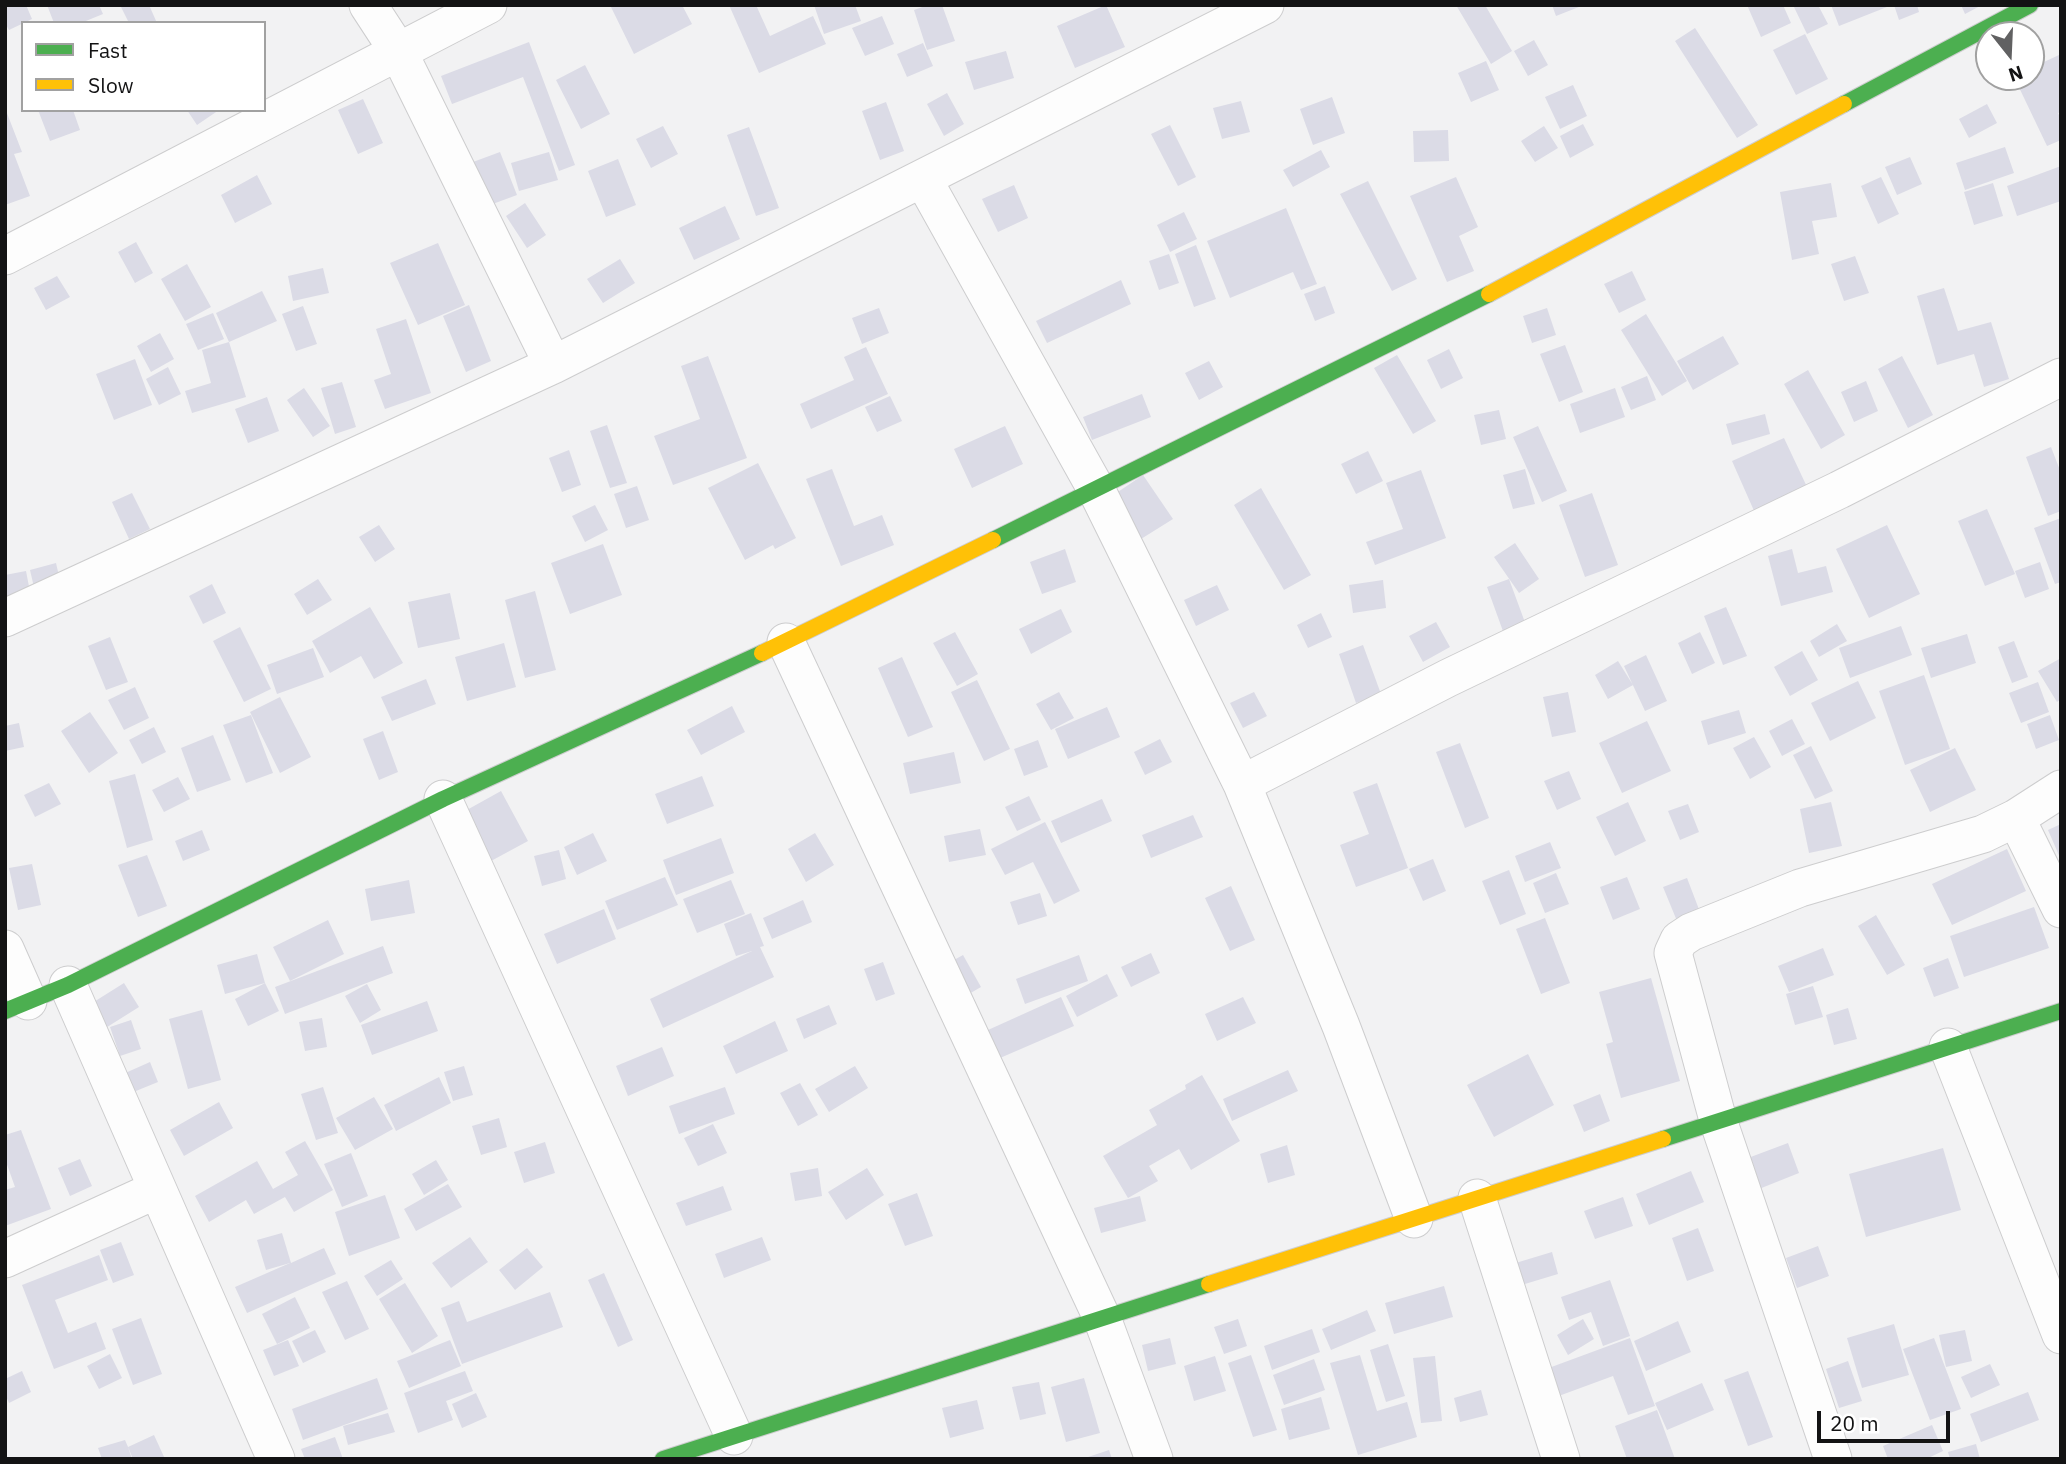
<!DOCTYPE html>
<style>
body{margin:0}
#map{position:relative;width:2066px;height:1464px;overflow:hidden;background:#f2f2f3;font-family:"IBM Plex Sans",sans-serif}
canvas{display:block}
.frame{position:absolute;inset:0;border:7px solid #131314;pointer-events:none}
.legend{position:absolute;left:21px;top:21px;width:245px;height:91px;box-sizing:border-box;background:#fff;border:2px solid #a1a1a1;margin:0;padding:9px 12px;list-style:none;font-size:21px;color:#131314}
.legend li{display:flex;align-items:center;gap:14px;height:35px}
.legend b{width:35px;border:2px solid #a1a1a1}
.north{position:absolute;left:1975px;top:21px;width:70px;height:70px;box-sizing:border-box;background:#fff;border:2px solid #a1a1a1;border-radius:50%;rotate:162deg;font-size:19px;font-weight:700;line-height:28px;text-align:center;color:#131314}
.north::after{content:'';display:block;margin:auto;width:24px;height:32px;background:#616162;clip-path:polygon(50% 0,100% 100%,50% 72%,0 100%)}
.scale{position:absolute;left:1817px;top:1411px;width:133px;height:32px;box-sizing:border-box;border:4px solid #131314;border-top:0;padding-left:9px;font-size:21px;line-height:24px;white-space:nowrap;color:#131314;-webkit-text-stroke:5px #fff;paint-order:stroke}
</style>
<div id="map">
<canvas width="2066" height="1464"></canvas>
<div class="frame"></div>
<ul class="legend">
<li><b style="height:9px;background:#4caf50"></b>Fast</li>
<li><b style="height:9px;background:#ffc107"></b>Slow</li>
</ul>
<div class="north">N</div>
<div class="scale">20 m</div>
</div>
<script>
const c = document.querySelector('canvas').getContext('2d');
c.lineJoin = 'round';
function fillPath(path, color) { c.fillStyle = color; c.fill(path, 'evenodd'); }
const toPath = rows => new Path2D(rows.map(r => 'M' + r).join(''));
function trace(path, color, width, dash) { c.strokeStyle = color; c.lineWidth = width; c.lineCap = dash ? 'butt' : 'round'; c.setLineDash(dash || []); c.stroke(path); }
fillPath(toPath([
 [5,5,26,5,32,19,9,30,5,23],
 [47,5,99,5,103,14,81,23,54,23],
 [120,5,149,5,157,23,129,23],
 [610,5,682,5,692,24,634,54],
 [729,5,756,5,770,36,813,16,826,44,759,73],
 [814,5,855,5,861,21,824,34],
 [928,5,942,5,955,41,927,50,914,10],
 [1106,5,1125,47,1075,68,1057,26],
 [1456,5,1485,5,1512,51,1491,64],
 [1552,5,1584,5,1556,16],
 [1747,5,1783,5,1791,23,1761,37],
 [1793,5,1818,5,1828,24,1807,34],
 [1831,5,1892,5,1839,26],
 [1894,5,1917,5,1919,12,1899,20],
 [1961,5,1982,5,1965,14],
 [882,16,894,44,865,56,852,28],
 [1695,28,1758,125,1737,138,1675,41],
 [1805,34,1828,79,1796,95,1773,50],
 [1534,40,1548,65,1528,76,1514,51],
 [529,42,575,165,559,171,523,77,452,104,441,76],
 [923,43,933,66,907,77,897,54],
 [1006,51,1014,78,974,90,965,62],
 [2059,55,2061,60,2061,112,2058,113,2061,119,2061,140,2047,146,2014,77,2031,77,2031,68],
 [1486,61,1499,90,1471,102,1458,73],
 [585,65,610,114,581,129,556,80],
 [1573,85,1587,116,1560,129,1545,97],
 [947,93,964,124,944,136,927,104],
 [1332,97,1345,133,1313,145,1300,109],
 [363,99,383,143,358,154,338,110],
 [1241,101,1250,132,1222,139,1213,108],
 [886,102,904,151,880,160,862,111],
 [1987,104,1997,123,1969,138,1959,119],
 [5,108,22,152,14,154,30,196,5,205],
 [38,110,73,110,80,130,50,141],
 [187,110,219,110,197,125],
 [1583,124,1594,145,1570,158,1560,136],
 [1170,125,1196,177,1178,186,1151,134],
 [663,126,678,154,651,168,636,139],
 [1544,126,1558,148,1535,162,1521,141],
 [749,127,779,208,756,216,727,135],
 [1448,130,1449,161,1414,162,1413,131],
 [2005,147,2014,173,1965,190,1956,163],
 [1321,150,1330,167,1293,187,1283,170],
 [500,152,517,195,490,205,473,162],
 [549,152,558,180,519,191,511,163],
 [1910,157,1922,184,1897,195,1885,167],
 [618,159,636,205,606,217,588,171],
 [2061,166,2061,201,2017,216,2007,186],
 [257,175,272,204,235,223,221,195],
 [1456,177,1478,227,1459,236,1474,271,1447,282,1410,196],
 [1881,177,1899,214,1878,224,1861,186],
 [1368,181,1417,279,1392,291,1340,194],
 [1831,183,1837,217,1812,221,1819,254,1792,260,1780,192],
 [1993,183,2003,216,1974,225,1964,192],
 [1014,185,1028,218,998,232,982,199],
 [525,203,546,235,527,248,506,216],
 [725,206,740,239,694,260,679,228],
 [1286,208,1317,284,1301,290,1293,272,1230,298,1207,241],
 [1184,212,1197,239,1170,252,1157,225],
 [136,242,153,273,135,283,118,252],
 [438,243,465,305,418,325,390,263],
 [1196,245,1216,299,1194,307,1175,254],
 [1169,254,1179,283,1159,290,1149,261],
 [1855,256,1869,293,1844,301,1831,264],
 [620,259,635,283,603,303,587,279],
 [187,264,211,307,185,321,161,279],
 [323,268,329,293,293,301,288,276],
 [1632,271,1646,300,1619,313,1604,284],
 [57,276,70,297,46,310,34,288],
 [1121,280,1131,304,1047,343,1036,321],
 [1325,286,1335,313,1315,321,1304,294],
 [1944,288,1958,331,1991,322,2009,379,1984,387,1974,354,1937,365,1917,296],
 [262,291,277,321,229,342,246,397,192,413,185,391,211,383,202,350,229,342,216,313],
 [469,305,491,361,466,372,443,316],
 [303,306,317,344,296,351,282,314],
 [879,308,889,333,862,344,852,318],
 [1547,308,1556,335,1532,343,1523,316],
 [213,313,224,339,198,350,186,324],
 [1646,314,1687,381,1662,396,1621,330],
 [406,319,431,393,385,409,374,380,391,374,376,329],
 [160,333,174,359,151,372,137,346],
 [1723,336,1739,364,1693,390,1677,361],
 [1565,345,1583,392,1559,402,1540,354],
 [866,347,888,394,811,429,800,404,854,380,844,357],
 [1449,349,1463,378,1441,389,1427,360],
 [1397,355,1436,421,1413,434,1374,368],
 [708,356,747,458,673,485,654,436,700,419,681,366],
 [1902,356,1933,415,1908,428,1878,369],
 [135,359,152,405,114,420,96,374],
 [1209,361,1223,387,1199,400,1185,373],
 [168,367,181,394,159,405,146,379],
 [1808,370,1845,435,1821,449,1784,384],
 [1647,376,1656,400,1631,410,1621,387],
 [1866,381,1878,411,1854,422,1841,392],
 [342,382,356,427,335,434,321,388],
 [304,388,330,426,313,437,287,400],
 [1615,388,1625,417,1580,433,1570,404],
 [1142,394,1151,417,1092,440,1083,417],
 [890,396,902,421,877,432,865,407],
 [267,397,279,431,248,443,235,409],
 [1499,410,1506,439,1481,445,1474,415],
 [1765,414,1770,434,1732,445,1726,424],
 [607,425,627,483,610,488,590,431],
 [1005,426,1023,464,972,488,954,449],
 [1538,426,1567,491,1542,502,1513,437],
 [1784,438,1808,489,1755,513,1732,461],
 [2051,447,2061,473,2061,511,2048,516,2026,457],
 [569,450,581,485,562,492,549,458],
 [1368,451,1383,481,1356,494,1341,464],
 [758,463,796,538,775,549,773,545,745,560,708,488],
 [832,469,854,526,882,515,894,545,841,566,806,479],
 [1525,469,1535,504,1513,509,1503,475],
 [1421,470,1446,538,1375,565,1366,542,1403,529,1386,483],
 [1143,475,1173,519,1141,539,1112,496],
 [637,486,649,520,626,528,614,494],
 [1261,488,1311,575,1284,590,1234,505],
 [132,493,150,529,129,539,112,502],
 [1592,493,1618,565,1585,577,1559,505],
 [595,505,608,530,585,542,572,516],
 [1987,509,2015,574,1985,586,1958,521],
 [2061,518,2061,582,2055,584,2034,528],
 [379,525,395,549,375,562,359,537],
 [1887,525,1920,594,1869,618,1836,549],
 [1515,543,1539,579,1519,593,1494,557],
 [603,544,622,595,570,614,551,563],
 [1065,549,1076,582,1042,594,1030,562],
 [1792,549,1798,573,1826,566,1833,592,1781,606,1768,556],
 [2040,562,2049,589,2025,598,2015,571],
 [56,563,62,589,36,596,30,570],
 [26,571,31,597,7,602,5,575],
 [318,579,332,600,307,615,294,594],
 [1509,579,1530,636,1508,645,1487,587],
 [1383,580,1386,608,1353,613,1349,585],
 [212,584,226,613,203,624,189,596],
 [1217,585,1229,610,1196,626,1184,600],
 [535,591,556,670,525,678,505,600],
 [450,593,460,639,418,648,408,602],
 [370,607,403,663,374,679,361,656,330,673,312,641],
 [1726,607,1747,656,1723,665,1704,616],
 [1061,609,1072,632,1031,654,1019,629],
 [1321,613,1332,637,1308,648,1297,625],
 [1436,622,1450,647,1423,662,1409,636],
 [1837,624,1847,641,1819,657,1810,641],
 [1901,626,1912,655,1850,678,1839,648],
 [240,627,271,689,244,702,213,641],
 [955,632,978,674,957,686,933,643],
 [1700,632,1715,663,1692,674,1678,643],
 [1967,634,1976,663,1931,678,1921,648],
 [110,637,128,682,106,690,88,646],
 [2014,641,2028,677,2012,683,1998,647],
 [504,643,516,687,467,701,455,657],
 [1363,645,1381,694,1356,703,1339,654],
 [313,648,324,677,277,694,267,665],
 [1802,651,1818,680,1790,696,1774,667],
 [1646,655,1667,701,1645,711,1624,666],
 [902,657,933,727,908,737,878,668],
 [2061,658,2061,699,2057,702,2038,671],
 [1618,661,1633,685,1608,699,1595,675],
 [1924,675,1950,749,1905,765,1879,691],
 [426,679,436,704,392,721,381,697],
 [977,680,1010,749,984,761,951,692],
 [1858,681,1876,718,1830,741,1811,703],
 [2038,682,2049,712,2021,723,2009,693],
 [135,687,149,718,124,730,108,700],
 [1059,692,1074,718,1051,730,1036,704],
 [1254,692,1267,716,1243,728,1230,703],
 [1568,692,1576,732,1552,737,1543,697],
 [280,697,311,757,280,773,250,712],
 [732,706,745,732,701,755,687,730],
 [1107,707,1120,737,1068,759,1055,729],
 [1739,710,1746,733,1708,745,1701,721],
 [90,712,118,753,89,773,61,731],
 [251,715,273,773,246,783,223,725],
 [2050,715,2059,740,2036,749,2027,724],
 [1792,719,1805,744,1782,756,1769,731],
 [1647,721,1671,771,1622,793,1599,743],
 [19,723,24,747,5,751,5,726],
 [154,727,166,752,142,764,129,740],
 [383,731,398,772,379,780,363,739],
 [213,735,231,780,197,792,181,748],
 [1754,737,1771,767,1750,779,1733,748],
 [1160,739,1172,762,1145,775,1134,752],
 [1038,740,1048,767,1024,776,1014,749],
 [1460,743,1489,818,1465,828,1436,752],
 [1811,746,1833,791,1815,799,1793,755],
 [1955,748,1976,790,1930,812,1910,770],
 [954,752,961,783,910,794,903,763],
 [1569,771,1581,799,1557,810,1544,781],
 [135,774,153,840,127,848,109,781],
 [702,776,714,806,667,824,655,794],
 [178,777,190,799,164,812,152,790],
 [49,783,61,804,35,817,24,795],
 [1377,783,1408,868,1356,887,1340,845,1369,834,1353,792],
 [501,791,528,841,491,861,465,811],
 [1029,796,1041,820,1017,831,1005,807],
 [1102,799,1112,821,1061,843,1051,821],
 [1628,802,1646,841,1615,856,1596,817],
 [1831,802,1842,846,1809,853,1800,809],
 [1688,804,1699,832,1680,840,1668,811],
 [1193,815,1203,837,1151,858,1142,835],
 [1045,822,1080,891,1054,904,1033,862,1005,875,991,849],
 [2061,824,2061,860,2048,830],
 [980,829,986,855,949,862,944,836],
 [202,830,210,850,183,861,175,841],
 [593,833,607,861,577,875,564,847],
 [815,833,834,865,806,882,788,849],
 [721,838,734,873,676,895,663,860],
 [1550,842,1561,868,1525,882,1515,856],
 [2007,849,2026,891,1952,925,1932,884],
 [559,850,566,879,542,886,534,856],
 [147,855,167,906,138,917,118,865],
 [1433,859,1446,891,1423,901,1409,869],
 [32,864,41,905,18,910,9,868],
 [1509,870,1526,914,1500,925,1482,881],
 [1556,873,1569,904,1545,913,1533,883],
 [665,877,678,905,617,930,605,901],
 [1627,877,1640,909,1613,920,1600,887],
 [1687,878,1700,912,1677,921,1663,887],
 [409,880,415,913,371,921,365,889],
 [731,880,745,914,697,933,683,899],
 [1231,886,1255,940,1230,951,1205,898],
 [1040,893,1047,916,1018,925,1010,902],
 [803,900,812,922,772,939,763,918],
 [2034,907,2049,948,1964,977,1950,936],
 [604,909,616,939,557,964,544,934],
 [751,913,764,946,760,947,774,977,663,1028,650,999,752,951,736,956,724,924],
 [1876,915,1905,965,1887,975,1858,926],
 [1545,918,1570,983,1541,994,1516,929],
 [328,920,344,954,290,981,273,947],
 [383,946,393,973,285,1014,275,987],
 [1823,948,1834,975,1789,992,1778,966],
 [1151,953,1160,973,1131,987,1121,967],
 [257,954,265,983,225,994,217,965],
 [963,955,981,987,955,1002,936,970],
 [1079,955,1088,981,1025,1004,1016,979],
 [1948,958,1959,988,1934,997,1923,968],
 [883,962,895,994,876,1001,864,969],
 [1107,974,1118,996,1077,1017,1066,996],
 [1651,978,1680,1081,1621,1098,1606,1044,1613,1042,1599,992],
 [124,983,139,1007,104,1029,89,1005],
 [265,983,279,1011,248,1026,235,999],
 [367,984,381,1010,360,1023,345,996],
 [1813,986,1823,1017,1795,1025,1786,994],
 [1061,997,1074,1026,1000,1058,988,1030],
 [1243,997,1256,1023,1217,1041,1205,1014],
 [427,1001,438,1031,372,1055,361,1025],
 [829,1005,837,1024,804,1039,796,1019],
 [1848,1008,1857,1039,1834,1045,1826,1015],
 [202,1010,221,1080,188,1089,169,1019],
 [322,1018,327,1047,305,1051,299,1022],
 [131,1020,141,1049,120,1056,110,1027],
 [775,1021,788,1051,736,1074,723,1046],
 [662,1047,674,1076,628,1096,616,1066],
 [1528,1054,1554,1105,1494,1137,1467,1085],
 [150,1062,158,1082,131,1093,123,1074],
 [464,1066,473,1095,453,1101,444,1072],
 [855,1066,868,1088,829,1112,815,1089],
 [1288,1070,1298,1091,1232,1121,1223,1099],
 [1202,1075,1240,1141,1191,1170,1179,1149,1149,1166,1158,1181,1128,1198,1103,1156,1157,1125,1149,1110,1186,1089,1185,1085],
 [439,1077,451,1103,396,1131,384,1105],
 [800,1083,818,1115,798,1126,780,1093],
 [323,1087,338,1133,316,1140,301,1094],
 [725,1087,735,1114,679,1134,669,1106],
 [1600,1094,1610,1121,1584,1132,1573,1105],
 [374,1097,393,1129,355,1150,336,1118],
 [219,1102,233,1128,184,1156,170,1130],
 [499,1118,507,1147,481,1155,472,1126],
 [713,1124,727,1153,698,1166,684,1138],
 [21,1130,51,1209,5,1226,5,1190,15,1187,5,1159,5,1135],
 [305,1141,333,1190,294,1212,285,1197,254,1214,246,1200,209,1222,195,1196,257,1161,273,1189,298,1175,285,1152],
 [545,1142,555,1173,524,1183,514,1152],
 [1788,1143,1799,1173,1759,1189,1748,1158],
 [1287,1145,1295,1175,1268,1183,1260,1154],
 [1943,1148,1961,1210,1866,1237,1849,1174],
 [351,1153,368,1196,342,1207,324,1164],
 [80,1159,92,1186,70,1196,58,1168],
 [436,1160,448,1180,424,1195,412,1174],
 [818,1168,822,1196,795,1201,790,1173],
 [867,1168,884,1195,846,1220,828,1192],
 [1691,1171,1704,1202,1649,1225,1636,1194],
 [448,1184,462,1207,416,1231,404,1209],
 [723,1186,732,1210,686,1226,676,1203],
 [917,1193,933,1236,905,1246,888,1204],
 [385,1195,400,1238,349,1256,335,1212],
 [1140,1196,1146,1221,1101,1233,1094,1208],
 [1623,1197,1633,1226,1595,1239,1584,1211],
 [1698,1228,1714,1271,1687,1281,1672,1238],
 [282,1233,291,1263,324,1248,336,1274,247,1313,235,1287,290,1263,266,1270,257,1240],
 [470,1237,488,1262,451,1288,432,1263],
 [762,1237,771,1260,724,1278,715,1254],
 [121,1242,134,1275,113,1283,100,1250],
 [1818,1246,1829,1276,1797,1288,1786,1258],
 [527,1248,543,1267,515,1290,499,1270],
 [1552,1252,1558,1274,1515,1287,1509,1265],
 [99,1255,108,1280,55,1300,68,1333,96,1322,106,1349,54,1369,22,1285],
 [391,1260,403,1279,377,1296,364,1276],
 [604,1273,633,1340,618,1347,588,1280],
 [1610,1280,1630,1336,1603,1346,1591,1312,1569,1320,1561,1297],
 [347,1281,369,1329,345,1340,322,1292],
 [405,1283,438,1336,412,1353,379,1299],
 [1444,1286,1453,1317,1394,1334,1385,1303],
 [550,1292,563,1327,462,1364,441,1308,459,1301,467,1322],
 [295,1297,310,1328,277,1344,262,1314],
 [1367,1310,1376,1331,1331,1350,1322,1329],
 [141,1318,162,1374,133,1385,112,1329],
 [1238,1319,1247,1346,1224,1354,1214,1327],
 [1583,1319,1594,1339,1568,1355,1557,1335],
 [1678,1321,1691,1352,1646,1371,1634,1341],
 [1894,1324,1909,1375,1862,1388,1847,1338],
 [1312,1329,1320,1352,1272,1370,1264,1346],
 [315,1330,326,1352,303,1363,292,1341],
 [1965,1330,1972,1361,1946,1367,1939,1335],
 [1170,1338,1176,1364,1148,1371,1142,1345],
 [1630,1338,1655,1406,1628,1415,1613,1376,1556,1397,1546,1369],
 [1934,1338,1961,1409,1930,1420,1903,1349],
 [288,1340,299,1366,274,1376,263,1350],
 [450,1340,461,1366,409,1388,397,1361],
 [1388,1344,1405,1396,1386,1402,1370,1350],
 [110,1354,122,1378,99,1389,87,1366],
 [1251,1355,1277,1430,1253,1437,1228,1363],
 [1360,1355,1377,1411,1407,1402,1417,1437,1358,1455,1330,1363],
 [1215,1356,1226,1391,1194,1401,1184,1366],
 [1435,1356,1442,1421,1421,1423,1413,1358],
 [1314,1359,1325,1390,1284,1405,1273,1375],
 [1848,1361,1862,1401,1839,1408,1826,1369],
 [1990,1364,2000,1385,1971,1398,1961,1377],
 [22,1371,31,1392,9,1403,5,1394,5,1379],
 [465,1371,473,1391,446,1401,453,1420,418,1433,404,1393],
 [1748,1371,1773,1437,1748,1446,1724,1380],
 [377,1378,388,1409,303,1440,292,1409],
 [1084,1378,1100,1433,1066,1442,1051,1387],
 [1039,1382,1046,1414,1020,1420,1012,1387],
 [1702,1383,1714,1410,1667,1430,1655,1403],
 [1481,1390,1488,1415,1460,1422,1454,1398],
 [2028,1392,2039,1420,1981,1442,1970,1414],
 [476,1393,487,1417,462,1428,452,1404],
 [1321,1397,1330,1429,1289,1440,1281,1409],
 [977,1400,984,1429,950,1438,942,1408],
 [1657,1410,1675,1459,1627,1459,1615,1426],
 [388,1413,395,1432,348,1445,343,1426],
 [1932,1425,1943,1451,1926,1459,1888,1459,1883,1446],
 [154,1435,165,1459,133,1459,128,1447,132,1459,102,1459,98,1448,125,1440,128,1447],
 [335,1437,343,1459,305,1459,301,1449],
 [1976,1444,1980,1459,1950,1459,1948,1452],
 [1109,1450,1112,1459,1086,1459,1085,1458]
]), '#dbdbe6');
const street = toPath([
 [368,5,398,51,553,365],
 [923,179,1096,489,1242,784,1341,1026,1414,1219],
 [5,256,488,5],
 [5,618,553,365,1265,5],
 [786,642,1102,1318,1154,1459],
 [1242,784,1448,678,1839,490,2061,377],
 [443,799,734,1436],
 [2016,818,2061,909],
 [5,949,28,1001],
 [68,985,276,1459],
 [1948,1047,2061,1335],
 [1477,1198,1561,1459],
 [5,1259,156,1190],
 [1833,1459,1718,1120,1673,953,1679,940,1691,932,1800,888,1983,834,2016,818,2061,789]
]);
const fast = toPath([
 [1844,104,2030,5],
 [993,540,1489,294],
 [5,1011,68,985,443,799,762,653],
 [1663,1139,2061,1011],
 [663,1459,1209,1284]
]);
const slow = toPath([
 [1489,294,1844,104],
 [762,653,993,540],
 [1209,1284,1663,1139]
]);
trace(street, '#cdcdce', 39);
trace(fast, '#cdcdce', 18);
trace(slow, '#cdcdce', 18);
trace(street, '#fdfdfd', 37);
trace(fast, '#4caf50', 16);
trace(slow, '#ffc107', 16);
</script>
